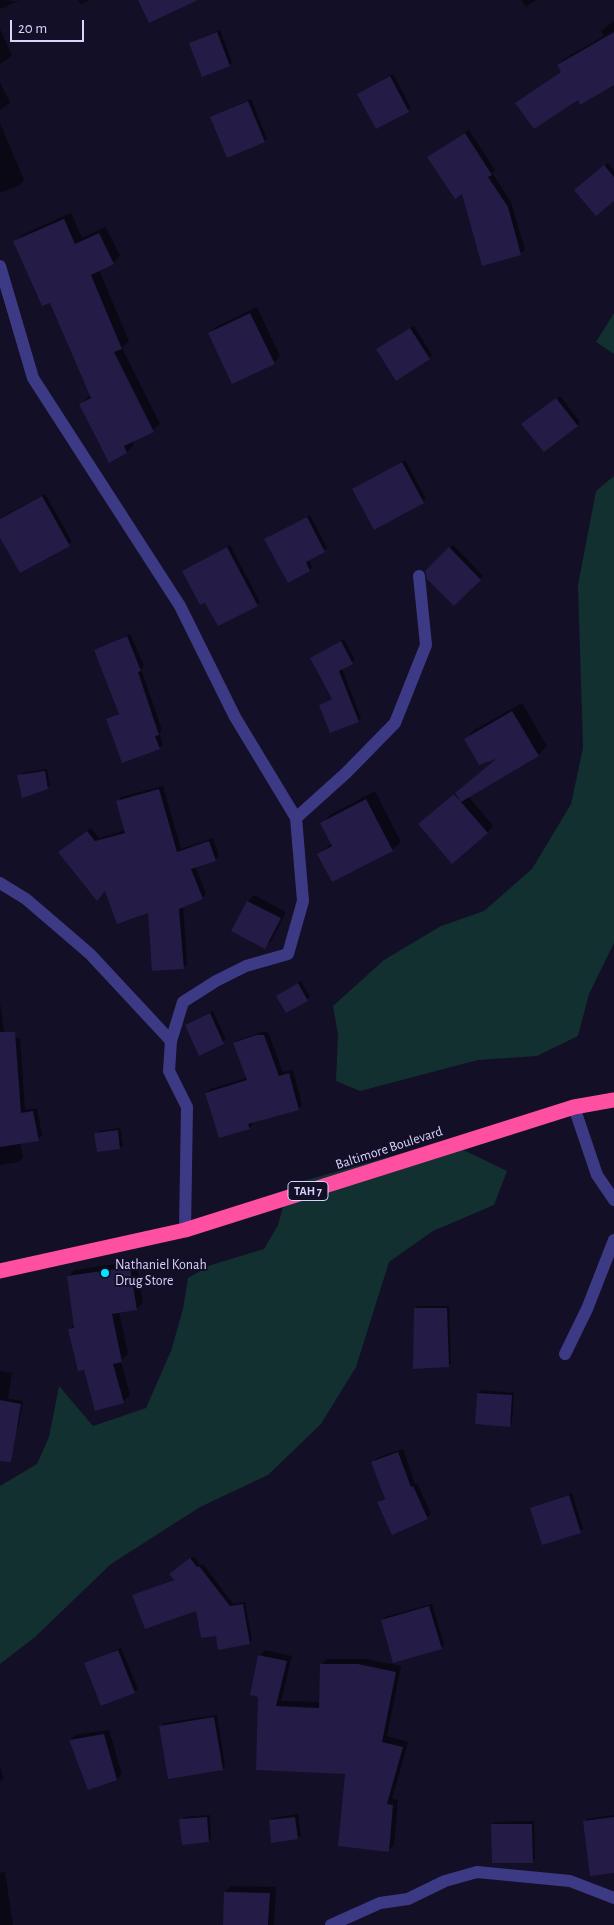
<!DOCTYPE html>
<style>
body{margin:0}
#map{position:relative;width:614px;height:1925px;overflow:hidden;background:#130f26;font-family:"Alegreya Sans",sans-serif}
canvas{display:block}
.scale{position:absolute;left:10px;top:20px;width:74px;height:22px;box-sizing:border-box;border:2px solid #d9d4ff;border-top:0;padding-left:6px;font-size:15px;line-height:18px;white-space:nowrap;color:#d9d4ff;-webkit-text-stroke:4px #130f26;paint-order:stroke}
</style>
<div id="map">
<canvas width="614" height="1925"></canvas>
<div class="scale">20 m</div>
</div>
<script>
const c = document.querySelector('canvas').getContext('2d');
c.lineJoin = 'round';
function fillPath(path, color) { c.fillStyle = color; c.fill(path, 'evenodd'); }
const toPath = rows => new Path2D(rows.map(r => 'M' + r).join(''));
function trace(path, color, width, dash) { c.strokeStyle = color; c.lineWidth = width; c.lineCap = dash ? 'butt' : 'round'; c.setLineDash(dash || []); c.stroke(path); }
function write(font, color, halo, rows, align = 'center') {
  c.font = font + ' "Alegreya Sans",sans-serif'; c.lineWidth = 4; c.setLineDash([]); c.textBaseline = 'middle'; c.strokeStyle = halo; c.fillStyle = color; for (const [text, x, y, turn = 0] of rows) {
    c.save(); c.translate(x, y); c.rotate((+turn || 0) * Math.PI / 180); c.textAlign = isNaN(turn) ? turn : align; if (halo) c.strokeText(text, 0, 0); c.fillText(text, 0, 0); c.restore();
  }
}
fillPath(toPath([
 [614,313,614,354,596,342],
 [614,476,614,943,589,994,578,1036,537,1056,478,1060,360,1091,336,1081,338,1035,333,1006,384,960,441,926,484,911,532,869,571,804,583,748,578,585,596,491],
 [445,1141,507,1171,494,1205,433,1231,389,1262,356,1367,321,1424,268,1475,200,1507,111,1564,35,1637,0,1664,0,1486,37,1464,49,1437,59,1386,93,1426,146,1408,171,1351,183,1309,188,1278,211,1265,264,1249,278,1225,289,1185]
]), '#12302f');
fillPath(toPath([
 [0,0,16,1,20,0,0,9],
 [78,0,90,0,81,4],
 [521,0,536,0,526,7],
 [614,21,614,83,578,98,517,103,562,71,558,65,564,59,604,36,601,31],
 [0,29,12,56,0,64],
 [220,30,232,62,230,65,190,43],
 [393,74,411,108,376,127,358,94],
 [0,82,10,103,0,110],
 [251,99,267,139,264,141,211,117],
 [0,123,24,180,20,185,0,193],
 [469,130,495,170,492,173,511,202,525,250,520,254,429,157],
 [608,163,614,171,614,199,578,187],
 [71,213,82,238,106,227,120,256,113,263,99,270,129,341,122,348,160,424,153,430,132,441,134,445,127,452,109,461,81,404,91,395,50,301,15,241,22,235],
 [257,307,280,356,274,363,210,333,216,327],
 [414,326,432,355,429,358,380,347],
 [560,396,580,422,577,425,526,421],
 [405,460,426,499,423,502,354,489],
 [45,494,72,542,20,572,0,535,0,518],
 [310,515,327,548,308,559,312,567,310,570,288,581,266,539],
 [230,545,260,602,257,605,206,601,183,571],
 [453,545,483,576,454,604,427,571],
 [130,634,144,666,141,669,162,730,159,733,163,745,159,748,108,719,120,713,96,650],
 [344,639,355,660,342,669,361,718,358,721,320,705,333,698,311,658],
 [522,703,547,746,538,755,468,796,493,826,487,833,426,818,498,757,465,740,474,730],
 [47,769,50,785,47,788,19,776,22,773],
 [163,786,181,849,213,838,219,856,215,860,195,866,206,894,202,898,183,906,187,964,183,968,150,911,105,890,64,849,91,828,99,838,126,830,118,801,121,797],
 [375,791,401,842,392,850,319,854,332,843,322,824,330,815],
 [254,895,286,912,271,941,264,948,232,930,248,901],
 [301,981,310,997,286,1012,277,996],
 [0,1003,5,1039,20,1038,25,1110,37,1108,42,1135,38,1140,20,1143,23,1158,18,1162,0,1165],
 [213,1011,226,1040,200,1054,186,1025],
 [262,1032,268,1032,283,1072,293,1070,302,1105,298,1109,252,1121,253,1124,249,1128,206,1093,210,1089,247,1078,235,1044,239,1040],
 [120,1128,123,1145,120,1148,96,1134,99,1131],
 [136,1261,143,1303,136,1309,119,1312,128,1354,121,1361,130,1395,123,1402,85,1368,70,1329,75,1324,68,1277,75,1270],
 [418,1306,449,1306,451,1363,448,1366,415,1309],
 [0,1371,12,1373,8,1399,23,1401,18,1428,16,1431,0,1428],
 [481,1390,514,1393,512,1422,509,1425,478,1393],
 [403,1449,415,1484,417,1483,431,1514,427,1518,379,1502,386,1497,373,1462,377,1458],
 [572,1493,583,1529,580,1531,531,1508],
 [194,1556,200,1565,203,1564,233,1604,245,1602,252,1640,250,1643,217,1634,197,1610,134,1596,175,1579,174,1571],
 [432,1604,444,1645,441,1648,382,1620,385,1617],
 [121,1648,138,1689,102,1705,85,1664],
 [265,1650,292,1656,281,1701,320,1702,321,1665,327,1659,365,1659,401,1666,387,1736,408,1742,392,1799,398,1800,394,1845,389,1850,346,1772,257,1769,260,1656],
 [217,1715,225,1766,222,1769,161,1726,164,1723],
 [109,1730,122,1774,117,1779,70,1740,75,1735],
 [0,1767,4,1778,0,1781],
 [298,1814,301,1835,298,1838,270,1820,273,1818],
 [210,1815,211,1838,209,1841,181,1820,184,1817],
 [614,1815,614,1871,585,1822,587,1819],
 [534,1821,535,1859,532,1861,492,1824,495,1822],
 [5,1872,13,1925,0,1925,0,1873],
 [231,1886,276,1887,274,1925,224,1925,225,1892]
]), '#0007');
fillPath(toPath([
 [138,0,198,0,149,23],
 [217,32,230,66,202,77,189,43],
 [614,32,614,85,580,105,578,100,534,129,515,103,561,72,557,65],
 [390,76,409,112,376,129,357,94],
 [248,101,265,142,227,158,210,117],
 [465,133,492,175,488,177,508,207,521,255,482,266,462,194,455,199,427,157],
 [604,165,614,177,614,201,596,216,574,190],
 [64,219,75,244,99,233,114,264,91,275,122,349,114,352,154,432,124,446,127,453,109,463,79,404,91,398,50,303,42,306,13,241],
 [250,313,275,364,232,384,208,333],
 [410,328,430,359,396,381,376,349],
 [556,398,578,426,544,452,521,424],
 [402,462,424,503,374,530,352,489],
 [42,496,70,546,20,573,0,538,0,519],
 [307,517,325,552,306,562,310,571,288,583,264,539],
 [227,547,258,606,218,626,205,603,200,605,182,571],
 [449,547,481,580,454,606,427,579,425,571],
 [127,636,141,671,138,672,159,735,155,736,160,749,122,763,106,719,119,714,94,650],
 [341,641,353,664,339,671,359,722,330,733,319,705,332,699,310,658],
 [512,711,539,756,461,802,455,793,496,759,479,765,464,739],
 [45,771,48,789,22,798,17,775],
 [159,789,177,852,209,841,216,861,191,869,203,899,179,909,184,969,152,971,148,913,117,924,105,891,97,901,58,852,87,831,95,841,125,833,116,801],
 [454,794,488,833,452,864,418,824],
 [366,799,393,851,332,882,317,854,332,846,320,823],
 [247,901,281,918,265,949,231,931],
 [298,983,308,1001,286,1013,276,996],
 [210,1013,224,1044,199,1056,185,1025],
 [0,1032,15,1032,21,1113,33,1111,39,1141,0,1147],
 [256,1035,264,1035,279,1076,289,1073,299,1110,248,1124,250,1129,219,1138,205,1093,247,1080,233,1043],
 [118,1130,120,1149,97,1152,94,1133],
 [130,1267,137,1310,112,1314,122,1362,113,1364,124,1403,95,1411,84,1370,78,1371,68,1329,74,1328,67,1276],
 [414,1308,447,1308,449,1367,413,1369],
 [477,1393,512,1395,510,1427,475,1424],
 [0,1400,21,1404,11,1462,0,1461],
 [398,1452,411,1487,413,1486,428,1519,392,1535,377,1502,385,1499,371,1462],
 [569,1495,581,1533,542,1545,530,1508],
 [190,1558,197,1567,199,1566,230,1606,243,1604,250,1644,218,1650,216,1636,201,1638,196,1611,145,1629,132,1595,174,1580,169,1574],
 [429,1606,442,1649,393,1663,381,1620],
 [118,1650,135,1693,101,1706,84,1663],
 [258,1655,287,1661,276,1706,319,1708,320,1664,358,1664,396,1672,382,1742,403,1747,387,1804,393,1805,389,1852,338,1846,345,1774,256,1770,258,1697,250,1695],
 [214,1717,223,1770,168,1779,159,1726],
 [104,1734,117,1780,88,1790,69,1740],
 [207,1817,209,1842,182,1845,179,1819],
 [295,1817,298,1839,271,1843,269,1820],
 [614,1817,614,1873,590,1876,583,1821],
 [491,1824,532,1824,533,1863,492,1863],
 [224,1892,270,1893,268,1925,223,1925]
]), '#241b47');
trace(toPath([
 [0,266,33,378,180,606,235,717,296,818,303,901,288,954,246,966,216,981,183,1002,171,1041,169,1071,187,1107,185,1230],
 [296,818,346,773,395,723,426,645,419,576],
 [0,883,26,899,90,954,171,1041],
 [574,1107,597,1175,614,1200],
 [565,1354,587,1309,614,1240],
 [331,1925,380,1903,408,1899,445,1881,477,1872,570,1881,614,1898]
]), '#3d3a85', 12);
trace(toPath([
 [0,1271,185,1230,574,1107,614,1100]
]), '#ff4fa3', 15);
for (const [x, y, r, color] of [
 [105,1273,5,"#00e5ff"]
]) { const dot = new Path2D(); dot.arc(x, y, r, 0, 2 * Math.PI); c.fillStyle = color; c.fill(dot); trace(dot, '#130f26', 2); }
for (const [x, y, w] of [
 [308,1191,40]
]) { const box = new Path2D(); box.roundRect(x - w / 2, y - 9.5, w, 19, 4); c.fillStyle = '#130f26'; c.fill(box); trace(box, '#d9d4ff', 1); }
write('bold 12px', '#d9d4ff', null, [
 ["TAH 7",308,1191]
]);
write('14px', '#d9d4ff', '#130f26', [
 ["Baltimore Boulevard",389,1148,-18]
]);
write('14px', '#d9d4ff', '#130f26', [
 ["Nathaniel Konah",115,1265],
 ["Drug Store",115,1281]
], 'left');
</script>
